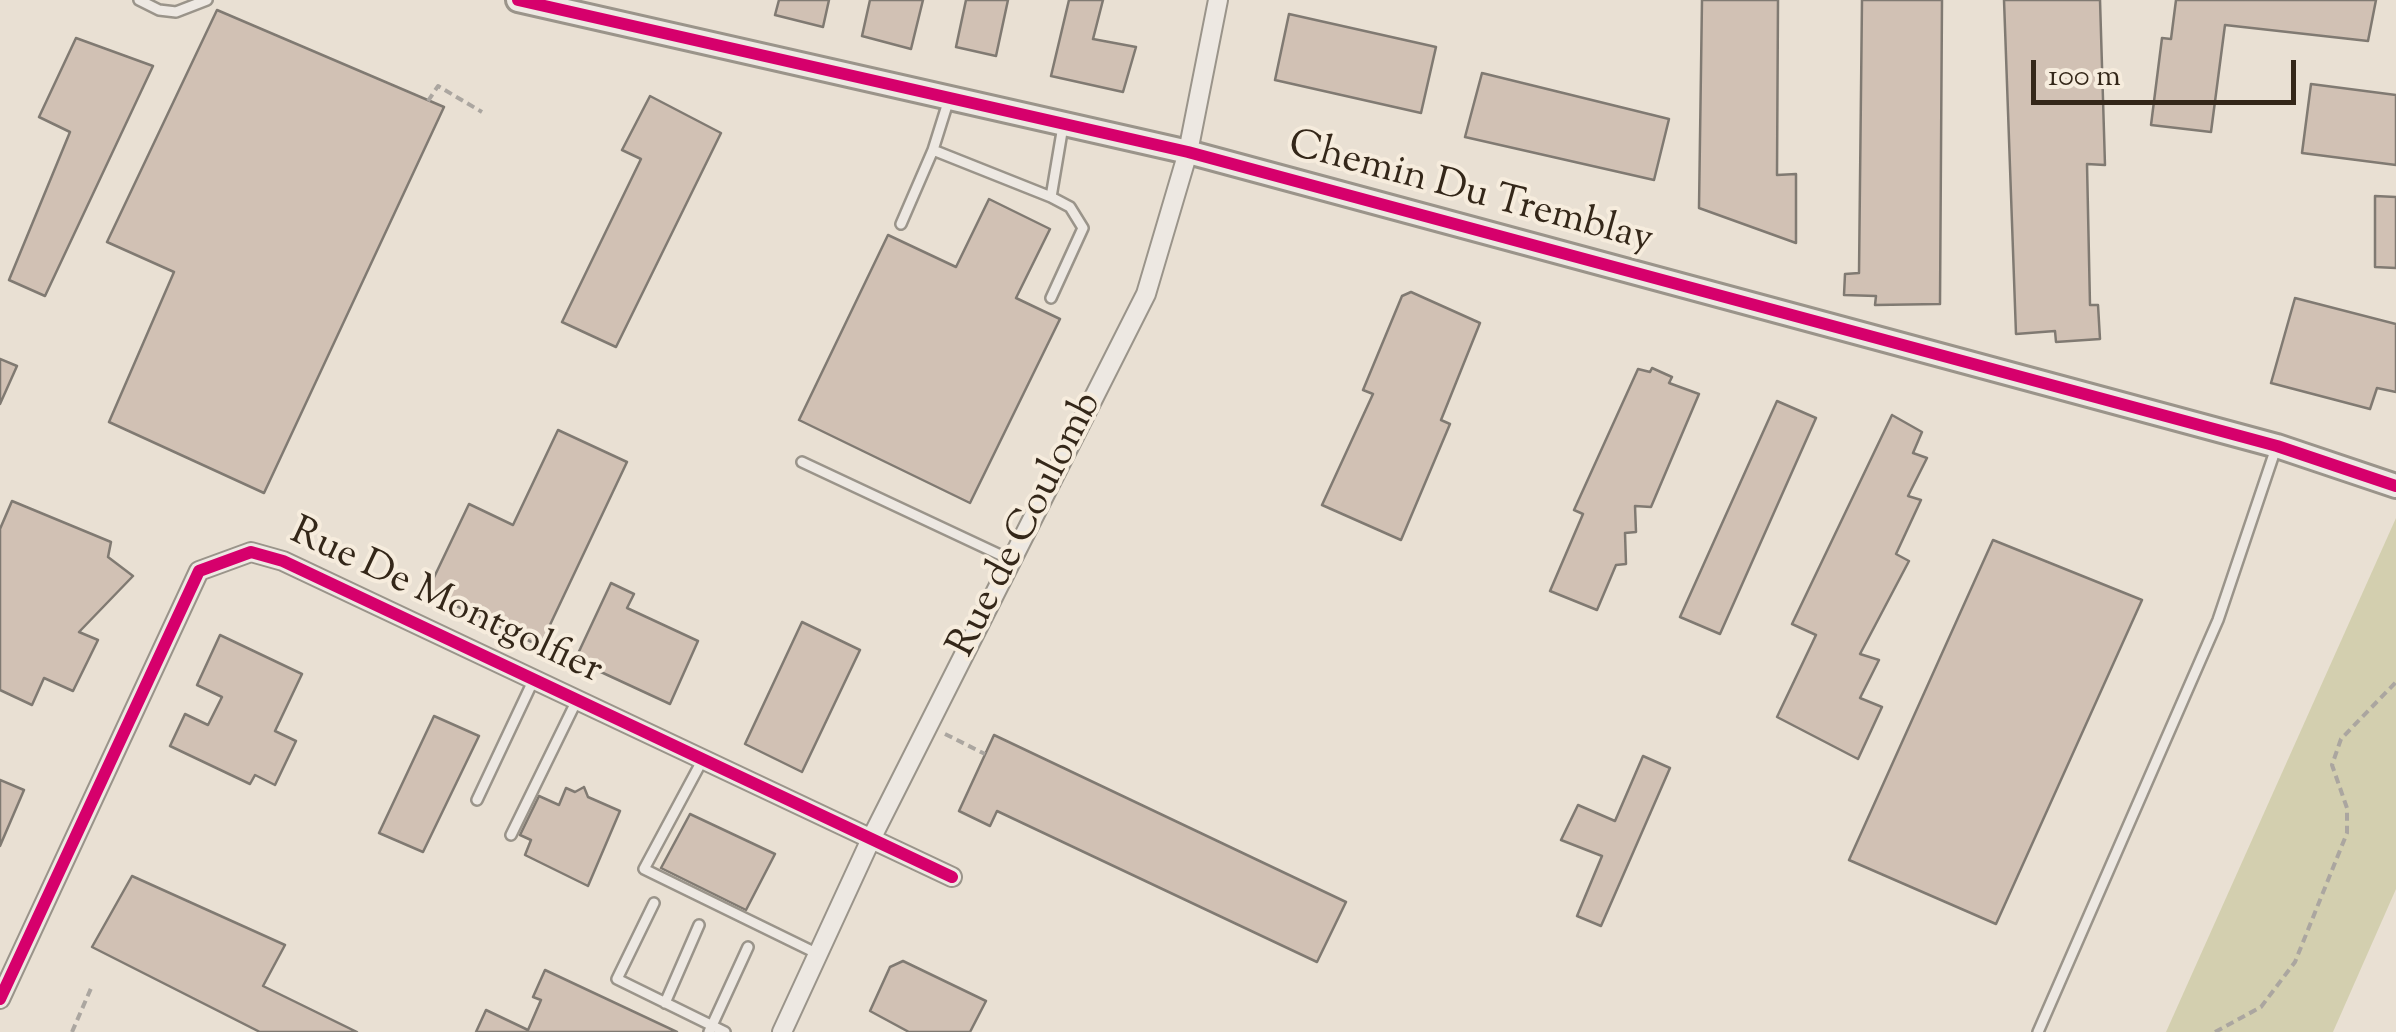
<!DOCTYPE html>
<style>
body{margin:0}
#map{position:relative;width:2396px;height:1032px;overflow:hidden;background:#e9e0d3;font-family:"Sorts Mill Goudy",serif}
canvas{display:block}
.scale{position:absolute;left:2031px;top:60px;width:265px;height:45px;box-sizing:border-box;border:5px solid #342719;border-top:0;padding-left:12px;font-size:30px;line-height:35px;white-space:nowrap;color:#342719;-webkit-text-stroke:8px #f6ecdd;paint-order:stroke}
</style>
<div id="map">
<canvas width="2396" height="1032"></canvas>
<div class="scale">100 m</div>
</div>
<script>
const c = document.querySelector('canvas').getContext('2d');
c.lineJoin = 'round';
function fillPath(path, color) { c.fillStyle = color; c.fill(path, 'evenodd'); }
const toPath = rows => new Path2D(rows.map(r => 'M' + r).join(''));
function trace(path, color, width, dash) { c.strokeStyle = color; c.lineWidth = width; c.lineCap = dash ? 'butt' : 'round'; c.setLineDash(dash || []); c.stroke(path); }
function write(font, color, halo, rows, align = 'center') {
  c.font = font + ' "Sorts Mill Goudy",serif'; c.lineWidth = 8; c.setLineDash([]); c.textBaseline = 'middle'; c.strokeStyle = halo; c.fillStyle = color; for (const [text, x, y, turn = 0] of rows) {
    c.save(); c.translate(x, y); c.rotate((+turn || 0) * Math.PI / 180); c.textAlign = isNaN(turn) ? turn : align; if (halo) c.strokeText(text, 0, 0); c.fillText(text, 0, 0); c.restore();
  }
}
fillPath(toPath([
 [2396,518,2396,889,2333,1032,2166,1032]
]), '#d3cfaf');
const building = toPath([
 [779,0,829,0,823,27,775,15,779,0],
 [870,0,923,0,911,49,862,36,870,0],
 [966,0,1008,0,996,56,956,47,966,0],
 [1069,0,1103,0,1093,39,1136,47,1123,92,1051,76,1069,0],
 [1702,0,1778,0,1777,175,1796,174,1796,243,1699,208,1702,0],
 [1862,0,1942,0,1940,304,1875,305,1876,296,1844,295,1845,274,1859,273,1862,0],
 [2004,0,2100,0,2105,165,2087,164,2090,305,2098,305,2100,339,2056,342,2055,331,2016,334,2004,0],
 [2176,0,2376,0,2368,41,2225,25,2211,132,2151,125,2162,38,2171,39,2176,0],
 [217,10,444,107,264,493,109,422,174,272,107,242,217,10],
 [1289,14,1436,47,1421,113,1275,80,1289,14],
 [76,38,153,66,45,296,9,280,70,132,39,117,76,38],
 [1482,73,1669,119,1654,180,1465,137,1482,73],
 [2311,84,2396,95,2396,165,2302,153,2311,84],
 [650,96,721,133,616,347,562,322,641,159,622,150,650,96],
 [2375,196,2396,197,2396,268,2375,267,2375,196],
 [989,199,1050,229,1016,298,1060,319,970,503,799,420,888,235,956,267,989,199],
 [1411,292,1480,323,1441,420,1450,424,1401,540,1322,505,1373,394,1363,390,1402,296,1411,292],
 [2295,298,2396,324,2396,392,2377,388,2370,409,2271,383,2295,298],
 [0,359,17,366,0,404,0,359],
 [1652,368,1672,377,1669,383,1699,394,1651,507,1635,506,1636,532,1625,533,1626,564,1616,565,1597,610,1550,591,1583,514,1574,510,1638,369,1650,372,1652,368],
 [1777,401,1816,418,1720,634,1680,617,1777,401],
 [1892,415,1922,432,1913,453,1927,458,1908,496,1921,500,1896,554,1909,561,1860,654,1879,660,1860,698,1882,707,1858,759,1777,717,1816,635,1792,624,1892,415],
 [558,430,627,462,540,646,427,592,469,504,513,525,558,430],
 [12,501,111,542,108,557,133,576,79,632,98,640,73,691,44,678,32,705,0,690,0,529,12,501],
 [1993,540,2142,600,1996,924,1849,860,1993,540],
 [611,583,634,594,627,608,698,641,670,704,575,660,611,583],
 [802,622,860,650,802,772,745,744,802,622],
 [220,635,302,674,275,731,296,741,275,785,255,775,250,784,170,746,185,714,208,725,222,697,197,685,220,635],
 [434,716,479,736,423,852,379,833,434,716],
 [994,735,1346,902,1317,962,997,811,990,826,959,811,994,735],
 [1643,756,1670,768,1601,926,1577,916,1602,856,1561,840,1578,805,1615,821,1643,756],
 [0,780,24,790,0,846,0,780],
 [584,787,588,797,620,811,588,886,525,855,531,840,520,835,539,796,559,805,566,788,575,792,584,787],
 [690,814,775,854,746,910,661,868,690,814],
 [132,876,285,945,263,986,357,1032,260,1032,92,947,132,876],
 [903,961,986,1001,970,1032,909,1032,870,1011,890,967,903,961],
 [545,970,677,1032,476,1032,486,1010,528,1030,541,1000,533,997,545,970]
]);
fillPath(building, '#d1c1b4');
trace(building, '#807a72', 2.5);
const service = toPath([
 [139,0,159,10,176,12,207,0],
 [949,99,933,150,1051,197,1063,126],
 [1051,197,1070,207,1083,228,1051,298],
 [901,224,933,150],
 [802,462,1011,560],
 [703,759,644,869,818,954],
 [477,800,534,679],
 [511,835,577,700],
 [654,903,617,979,725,1032],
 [665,1003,699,925],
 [709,1032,748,947],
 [2038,1032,2218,620,2276,448]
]);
const minor = toPath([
 [0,999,199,571,251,552,283,561,952,877],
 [782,1032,871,839,1146,294,1188,152,1218,0]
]);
const tertiary = toPath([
 [518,0,1188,152,2277,446,2396,486]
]);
trace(service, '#9a948a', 14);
trace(minor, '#9a948a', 22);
trace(tertiary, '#9a948a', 28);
trace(toPath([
 [428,101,438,86,482,112],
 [945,734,985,754],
 [72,1032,92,986],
 [2215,1032,2261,1007,2295,962,2347,833,2347,808,2332,765,2341,739,2396,682]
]), '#aba6a0', 4, [8, 5]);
trace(service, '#ede8e2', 9);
trace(minor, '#ede8e2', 18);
trace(tertiary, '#ede8e2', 22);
trace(toPath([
 [518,0,1188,152,2277,446,2396,486],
 [0,999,199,571,251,552,283,561,952,877]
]), '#d6006c', 12);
write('40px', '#342719', '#f6ecdd', [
 ["Chemin Du Tremblay",1470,195,15],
 ["Rue de Coulomb",1028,526,-63],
 ["Rue De Montgolfier",445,604,25]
]);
</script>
